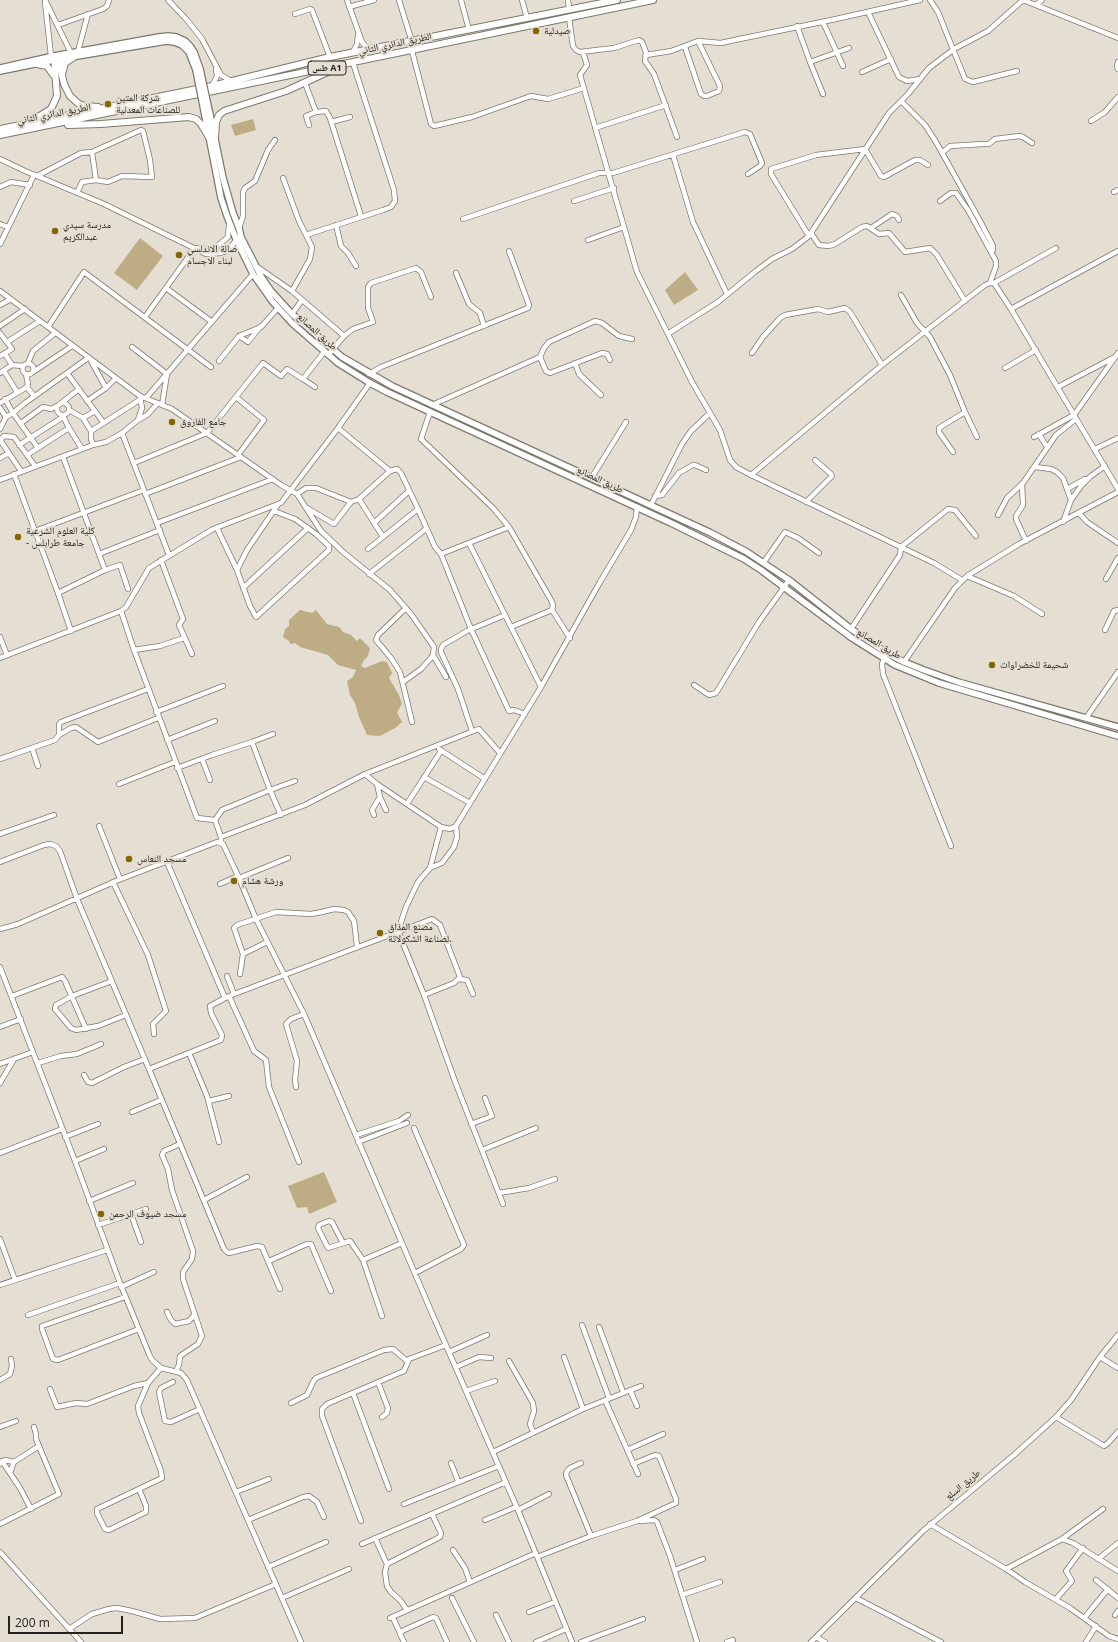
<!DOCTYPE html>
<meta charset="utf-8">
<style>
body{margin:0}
#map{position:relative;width:1118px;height:1642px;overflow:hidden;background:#e5dfd3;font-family:"Open Sans",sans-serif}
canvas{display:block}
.scale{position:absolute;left:8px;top:1616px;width:115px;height:18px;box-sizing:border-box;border:2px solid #23221d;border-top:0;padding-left:5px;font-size:12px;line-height:14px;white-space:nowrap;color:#23221d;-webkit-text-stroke:3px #e5dfd3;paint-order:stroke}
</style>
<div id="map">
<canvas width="1118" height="1642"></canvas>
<div class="scale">200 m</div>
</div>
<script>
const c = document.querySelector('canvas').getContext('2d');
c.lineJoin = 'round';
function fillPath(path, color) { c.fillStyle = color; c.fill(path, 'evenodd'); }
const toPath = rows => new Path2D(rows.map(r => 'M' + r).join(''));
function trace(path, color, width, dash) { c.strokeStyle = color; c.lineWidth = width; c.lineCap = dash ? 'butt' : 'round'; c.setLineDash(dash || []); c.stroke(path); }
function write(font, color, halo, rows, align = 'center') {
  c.font = font + ' "Open Sans","Noto Naskh Arabic",sans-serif'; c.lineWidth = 4; c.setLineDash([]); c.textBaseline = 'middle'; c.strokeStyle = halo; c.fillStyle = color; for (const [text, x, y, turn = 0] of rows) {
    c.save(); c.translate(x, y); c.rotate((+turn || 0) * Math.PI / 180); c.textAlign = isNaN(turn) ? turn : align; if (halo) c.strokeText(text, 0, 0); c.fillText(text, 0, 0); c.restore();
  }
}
fillPath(toPath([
 [253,119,256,130,235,136,231,125],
 [140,238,163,256,137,290,114,273],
 [685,272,698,290,674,305,665,290],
 [300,610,312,613,316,610,327,624,339,627,343,632,351,635,357,641,360,638,370,648,368,656,364,660,361,666,365,668,382,661,387,662,392,673,389,678,399,695,402,704,397,712,402,722,395,728,380,736,367,735,359,717,355,703,350,695,348,686,347,681,353,677,356,670,338,665,328,655,300,647,295,643,290,644,289,641,283,637,285,629,289,626,289,620],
 [324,1172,337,1202,309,1214,307,1207,297,1208,288,1186]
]), '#bead84');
const minor = toPath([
 [45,0,71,53],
 [168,0,187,20,202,39,221,75,231,81],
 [347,0,362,42,366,47,372,49],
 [399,0,412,42],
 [461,0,469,30],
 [522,0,527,18],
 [568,0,569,9],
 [930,0,938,12,965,79,973,82,1017,71],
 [1023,0,1118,38],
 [45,2,51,56],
 [1036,5,1042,0],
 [349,7,374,0],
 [868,12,899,77,907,81,920,79],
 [295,14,310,9,312,10,330,57],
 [569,18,573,46,576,50,580,52,614,48,639,40,642,42,646,52,645,61,654,74,677,137],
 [823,22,843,66],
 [58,25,103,9,107,6,109,0],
 [797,26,810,62,823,94],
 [685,47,701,94,704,96,707,96,719,91,720,86,698,41],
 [78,51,88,14],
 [412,51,431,124,434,126,472,117,531,96,548,99,584,88],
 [353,52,357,44,358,35],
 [583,52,587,65,580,75,637,272,692,382,720,430,730,460,736,467,751,475,934,563,962,580],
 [646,55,671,51,698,41,721,43,730,41,836,19,920,0],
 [810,62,849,48],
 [1118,62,1117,66,1118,69],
 [862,72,891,59],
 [305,83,316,112,326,111,330,118,361,216],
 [212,86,217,76,216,69],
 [901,101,925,125,936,142,979,219,993,246,993,250],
 [1091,121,1105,112,1118,97],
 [331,122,350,117],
 [309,125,306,116,316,112],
 [595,128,666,105],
 [943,152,950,146,983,144,989,144,995,139,1019,136,1023,137,1032,143],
 [673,155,693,222,727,294],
 [0,159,25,171,104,204,206,254,221,253,228,250,238,238],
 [37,176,81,153,92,152,141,130,143,131,150,160,152,177,122,176,108,182,96,180],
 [283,178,299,221,312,247,310,259,292,291],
 [0,187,11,182,30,185],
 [1114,192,1118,190],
 [77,193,82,182,96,180,92,152],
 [574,201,614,188],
 [463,219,599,173,613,173,745,132,750,134,762,163,760,166,748,174],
 [0,224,8,227],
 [336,225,341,246,348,253,356,266],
 [239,228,243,216,243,192,245,188,255,181,268,150,275,140],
 [871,228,892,214,897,216,899,220],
 [811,233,819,245,829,246,835,244,862,227,867,226,879,234,889,233,905,252,930,248,937,255,965,301],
 [306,235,383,210,391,207,395,201,394,190,353,63],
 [809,236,771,174,771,169,816,155,865,149,881,176,884,177,915,160,920,160,928,165],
 [588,240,624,227],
 [0,244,34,175],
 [196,248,204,249,215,248,228,237,229,225],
 [256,266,292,291,344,336,328,355],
 [456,273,469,304,480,313,484,326],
 [990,283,994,283,1011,309,1118,489],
 [994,283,1056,248],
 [166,288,212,322],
 [0,291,140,396,172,409,281,485,297,494,321,531,343,552,390,590,411,614,434,647,433,655,431,658,421,669,403,682],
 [901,295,917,323,930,337,950,375,965,412,977,437],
 [0,305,11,299],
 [1011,309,1118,251],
 [292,314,302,300],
 [145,317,194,249],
 [0,326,25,309],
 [48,327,84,272,211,367],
 [0,333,12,349,0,356],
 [669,333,718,302,756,271,772,259,792,249,809,236,889,113,908,94,929,68,954,49,988,31,1023,0],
 [239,336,248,342,260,327],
 [344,336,353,329,373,322,368,308,368,287,371,283,416,268,421,272,431,297],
 [7,342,40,321],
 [132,347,167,374,162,405],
 [752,353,763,337,780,318,785,315,818,309,828,312,845,308,850,312,882,365],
 [5,354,12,365],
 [610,360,607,354,602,353,550,373,546,371,540,357,544,348,549,342,595,321,602,323,619,336,632,339],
 [91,361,106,388],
 [219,361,239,336,261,327,278,308],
 [28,363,33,351,55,333],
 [575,363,579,374,601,395],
 '22.5 369a5.5 5.5 0 1 1 11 0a5.5 5.5 0 1 1-11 0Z',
 [1005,368,1036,350],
 [4,371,17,392],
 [33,372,72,346],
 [0,373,12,365,23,366],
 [67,373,103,422],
 [369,374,381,367,528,308,529,305,509,251],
 [303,379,315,387],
 [27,387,34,396],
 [1058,387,1115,357],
 [236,397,264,420,238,455],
 [146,398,253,274],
 [87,401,106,388,116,378],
 '57 409a6 6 0 1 1 12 0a6 6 0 1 1-12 0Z',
 [0,403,27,387,28,384,26,374],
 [60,404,79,389],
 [432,405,540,357],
 [0,408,6,417],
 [69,410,83,418,91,431],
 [430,412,421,439,493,508,509,527,551,600,553,605,552,610,570,638],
 [63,416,69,428],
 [83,418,95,411],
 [138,420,147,415,158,403],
 [21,423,43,407,51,409,57,406],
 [338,428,390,471],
 [0,429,6,417,13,413,5,399],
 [122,433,169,555],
 [1039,434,1045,444,1048,447],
 [1034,437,1074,415,1118,353],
 [0,440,4,436,14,437,35,466],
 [0,440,21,471],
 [19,445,63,417],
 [93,445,91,439,91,431,141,399],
 [38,448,13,413,25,403,88,358],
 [1095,449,1118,438],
 [953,452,939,432,939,428,965,412],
 [27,455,69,428,82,449],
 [0,458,9,453],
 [134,463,207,433,263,363,281,376,287,369,303,379,324,352],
 [1035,467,1051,469,1057,472,1063,478,1071,500],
 [14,474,58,593,71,631],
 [751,475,882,365,985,285,990,283,996,266,996,261,968,210,956,193,951,193,940,201],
 [592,477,626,422],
 [0,480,93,445,106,442,122,433,138,420,142,408,140,396],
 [1022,485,1023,505,1016,516,1016,519,1026,541],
 [1067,489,1085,479],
 [145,494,241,457],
 [297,494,306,488,316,488,351,502,359,499,390,471,397,469,401,473,418,509,368,549],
 [655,496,662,495,679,473,693,465,695,465,706,470],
 [359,499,383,537],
 [806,502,832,476,831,474,815,460],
 [651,505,682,444,691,431,710,413],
 [307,508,334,524,351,502],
 [418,509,435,547,441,554,471,629,509,711,514,710,525,714],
 [274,511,295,519,316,534,329,546,329,550,256,617,250,606,237,570,247,550,277,506],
 [1079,513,1087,522,1118,543],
 [998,515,1007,498,1023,483,1056,435,1076,419],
 [1063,522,1071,500,1081,486,1091,476,1105,466],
 [157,523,273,479],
 [374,523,409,491],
 [217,528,237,570],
 [35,531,144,490],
 [469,543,541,687],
 [99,554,160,530],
 [441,554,509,527],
 [161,560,183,619,179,625,192,654],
 [764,562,785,532,798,538,819,553],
 [105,570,120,565,128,589],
 [369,574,426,529],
 [967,576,1014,596,1042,614],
 [1106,579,1118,558],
 [243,588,308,528],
 [58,593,105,570,63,457],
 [406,608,378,635,376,640,391,658,400,672,412,722],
 [121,611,134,650,197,818,215,820,221,837,221,843],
 [511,627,552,610],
 [851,629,900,555,901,547,948,509,955,510,976,536],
 [1105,630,1114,611,1118,610],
 [0,637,7,655],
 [134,650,160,646,184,638],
 [433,655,446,677],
 [885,656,882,664,883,674,951,846],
 [0,658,121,611,126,607,149,568,213,529,281,503,338,428,370,383],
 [904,662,955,588,967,576,1019,544,1118,492],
 [694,685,709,695,716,693,759,622,789,580],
 [156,712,223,686],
 [1086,718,1118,672],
 [472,731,458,689,441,652,441,649,443,645,467,631,505,615],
 [59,735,59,724,61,722,148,689],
 [167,740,215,721],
 [252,742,273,734],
 [32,748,38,766],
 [439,749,485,779],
 [0,759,55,740,59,735,71,728,76,727,98,742,158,718],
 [202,759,210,780],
 [177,768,212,755,252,742,270,790,222,810,215,820],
 [365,774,476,730,479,729,500,753],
 [424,777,470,803],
 [119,784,175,762],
 [377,784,441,827,450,829,456,826,541,687,600,582,631,530,636,517,637,507],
 [380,797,386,810],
 [407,804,441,751],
 [281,815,270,790,295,781],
 [99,826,120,879],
 [441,827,430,868,418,882,406,907,398,931,424,995,456,1084,503,1204],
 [0,834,54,815],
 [221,837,305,805,365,774,377,784,380,797,372,810,374,815],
 [0,862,44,845,50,844,56,846,60,851,77,899,149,1069,221,1040,222,1035,211,1013,210,1006,229,996,254,1051,266,1060,269,1087,299,1162],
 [167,862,225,998],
 [430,868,442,863,454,847,457,837,456,826],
 [239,878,288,858],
 [113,882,148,955,166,1011,153,1024,154,1034],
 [220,884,238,876],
 [0,929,18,924,116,881,217,842,223,844,239,878,256,919,304,1014,431,1311,518,1510,572,1642],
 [243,954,234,928,237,925,276,912,311,914,322,912,334,909,344,910,348,912,354,921,357,946],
 [0,967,75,1161,120,1283,149,1354,152,1360,161,1368,181,1373,187,1380,301,1642],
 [240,974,243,954,267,942],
 [227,976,234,994],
 [459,979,467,980,473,994],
 [112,981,72,996,56,1005,55,1009,71,1028,76,1030,98,1026,126,1015],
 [12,996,62,977,65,981,86,1029],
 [229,996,432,919,440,925,460,977,454,983,424,995],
 [0,1027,21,1019],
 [189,1053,207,1096,219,1142],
 [38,1063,61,1056,77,1054,101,1044],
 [0,1064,33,1052],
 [149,1069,224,1249,227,1252,229,1253,257,1246,262,1247,280,1289],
 [84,1075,88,1082,92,1083,124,1067,145,1059],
 [0,1083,14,1059],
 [296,1087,295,1080,297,1061,286,1024,291,1019,304,1014],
 [209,1101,229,1096],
 [132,1112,161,1100],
 [471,1124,492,1116,485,1098],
 [414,1128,464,1245,461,1249,415,1273],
 [356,1135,399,1121,408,1115],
 [65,1137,98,1124],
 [358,1142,407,1123],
 [482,1150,536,1128],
 [0,1153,62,1129],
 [75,1161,104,1149],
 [499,1193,529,1188,555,1179],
 [204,1200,247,1177],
 [89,1201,133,1183],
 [131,1214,141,1242],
 [98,1225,146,1209],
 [0,1239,15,1280],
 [343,1243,332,1222,329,1221,319,1225,318,1228,328,1248,350,1241,363,1260,402,1243],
 [363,1260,382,1316],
 [269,1261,307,1244,311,1244,331,1291],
 [0,1285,107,1250],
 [121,1287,154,1272],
 [125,1297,42,1326,42,1329,53,1359,58,1360,139,1329],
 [167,1312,171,1320,175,1324,189,1321,195,1314],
 [28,1315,120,1283],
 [582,1325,609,1398],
 [599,1327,623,1392],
 [449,1352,487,1335],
 [564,1357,583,1409],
 [1100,1357,1118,1368],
 [509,1361,533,1403,534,1411,530,1424,533,1432],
 [456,1367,479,1357,491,1358],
 [176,1371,179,1365,180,1356,198,1344,202,1336,183,1279,183,1272,192,1259,193,1251,172,1190,168,1169,162,1155,164,1151,180,1144],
 [0,1380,10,1374,12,1366,11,1359],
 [173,1382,161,1388,159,1392,165,1421,171,1422,200,1409],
 [378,1382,388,1408,387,1413,382,1417],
 [50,1389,57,1407,76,1403,87,1404,134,1386,148,1383,161,1368],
 [630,1390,637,1406],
 [466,1391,495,1381],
 [353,1393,389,1489],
 [605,1400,638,1474],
 [291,1403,307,1395,313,1382,316,1378,384,1350,393,1349,407,1361],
 [1056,1417,1104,1446,1108,1443,1118,1432],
 [0,1427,16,1421],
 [627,1450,663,1434],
 [493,1452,583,1409,641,1386],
 [2,1461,20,1488,31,1509],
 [451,1463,458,1481],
 [581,1463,570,1468,567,1471,566,1475,591,1536],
 [0,1464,5,1460,14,1462,39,1446],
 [10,1473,14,1462],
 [139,1489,146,1506,146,1512,109,1530,105,1529,97,1513,97,1509,162,1478,161,1471,139,1413,138,1406,148,1383],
 [236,1492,269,1479],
 [404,1504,499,1466],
 [518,1510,549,1494],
 [248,1520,303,1497,309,1496,317,1502,324,1517],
 [485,1520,516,1507],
 [361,1521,322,1416,322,1409,327,1404,404,1371,409,1359,446,1345],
 [639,1521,654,1520,657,1522,670,1556,697,1642],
 [0,1524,59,1494,36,1439,36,1434,34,1427],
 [930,1524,1006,1569,1025,1582,1070,1608,1109,1636,1118,1639],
 [375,1538,387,1564,385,1572,387,1586,391,1592,400,1600,407,1610],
 [1062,1539,1103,1509],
 [362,1544,506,1482],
 [453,1550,465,1568,470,1582],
 [0,1552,81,1642],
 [537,1557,591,1536,637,1521,676,1503,676,1499,659,1456,655,1455,633,1464],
 [1098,1559,1118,1543],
 [387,1564,440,1537,441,1533,432,1514],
 [268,1567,326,1542],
 [1006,1569,1062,1539,1073,1543,1118,1571],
 [675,1570,703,1559],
 [1096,1580,1118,1598],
 [682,1595,720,1582],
 [282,1598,349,1569],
 [452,1598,474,1642],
 [856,1598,941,1642],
 [1056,1599,1072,1581,1066,1571,1083,1548],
 [529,1612,555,1602],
 [496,1615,509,1642],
 [1115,1615,1118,1611],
 [1085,1617,1108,1589],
 [390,1618,536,1553],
 [394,1620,400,1633],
 [69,1629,92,1614,109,1609,117,1608,132,1611,160,1619,195,1618,276,1584],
 [816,1637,825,1642],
 [404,1642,400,1634,402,1631,433,1617,436,1618,447,1642],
 [536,1642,566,1629],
 [581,1642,643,1619],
 [727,1642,733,1640],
 [811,1642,923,1531,1014,1455,1056,1417,1071,1400,1100,1357,1118,1335],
 [1086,1642,1096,1626]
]);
const major = toPath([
 [0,68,54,56,159,37,168,36,176,37,185,41,190,46,194,52,200,69],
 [0,71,54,60,166,41,174,42,182,45,189,52,196,70],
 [209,110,223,178,233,213,239,228,241,237,262,278,271,291,292,314,342,357,392,386,711,533,747,552,789,580,851,629,887,653,904,662,924,670,958,682,1118,727],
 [204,111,221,198,227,216,236,239,253,274,272,301,293,324,338,363,370,383,387,392,671,523,744,559,761,570,852,638,895,665,939,683,1118,736]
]);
const highway = toPath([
 [58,57,64,84,70,96,79,104,85,106,98,107],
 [37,64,47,66,55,77],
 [62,74,65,63,74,57],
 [33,120,51,109,57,96,54,56],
 [68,125,101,124,189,117,196,119,201,124,210,139],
 [0,129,212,86,330,57,617,0],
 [0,135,653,0],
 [215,139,216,122,219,115,224,111,286,91,332,70]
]);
trace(minor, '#7e796e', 6);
trace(major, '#7e796e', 8);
trace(highway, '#7e796e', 8);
trace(minor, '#fff', 4.5);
trace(major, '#fff', 5.5);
trace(highway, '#fff', 6);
const majorBridge = toPath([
 [200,69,209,110],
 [196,70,204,111]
]);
trace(majorBridge, '#7e796e', 8, []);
trace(majorBridge, '#fff', 5.5);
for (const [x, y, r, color] of [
 [536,31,4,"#856700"],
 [108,104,4,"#856700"],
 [55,231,4,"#856700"],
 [179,255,4,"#856700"],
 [172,422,4,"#856700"],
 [18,537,4,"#856700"],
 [992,665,4,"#856700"],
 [129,859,4,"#856700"],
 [234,881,4,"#856700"],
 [380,933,4,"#856700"],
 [101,1214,4,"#856700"]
]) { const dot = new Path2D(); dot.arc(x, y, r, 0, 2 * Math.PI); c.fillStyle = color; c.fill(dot); trace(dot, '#e5dfd3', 1.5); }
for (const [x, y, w] of [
 [327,68,38]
]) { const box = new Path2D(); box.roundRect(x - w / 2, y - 7, w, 14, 3); c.fillStyle = '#e5dfd3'; c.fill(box); trace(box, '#23221d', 1); }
write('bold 9px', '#23221d', null, [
 ["طس A1",327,68]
]);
write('10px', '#23221d', '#e5dfd3', [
 ["صيدلية",544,31],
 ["شركة المتين",116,98],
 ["للصناعات المعدنية",116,110],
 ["مدرسة سيدي",63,225],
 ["عبدالكريم",63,237],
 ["صالة الاندلسي",187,249],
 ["لبناء الاجسام",187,261],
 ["جامع الفاروق",180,422],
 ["كلية العلوم الشرعية",26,531],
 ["- جامعة طرابلس",26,543],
 ["شحيمة للخضراوات",1000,665],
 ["مسجد النعاس",137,859],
 ["ورشة هشام",242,881],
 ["مصنع المذاق",388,927],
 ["لصناعة الشكولاتة.",388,939],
 ["مسجد ضيوف الرحمن",109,1214]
], 'left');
write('10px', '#23221d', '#e5dfd3', [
 ["الطريق الدائري الثاني",395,44,-12],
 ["الطريق الدائري الثاني",54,114,-11],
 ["طريق المصانع",317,332,42],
 ["طريق المصانع",600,480,25],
 ["طريق المصانع",879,644,31],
 ["طريق السلع",963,1485,-39]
]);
</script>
